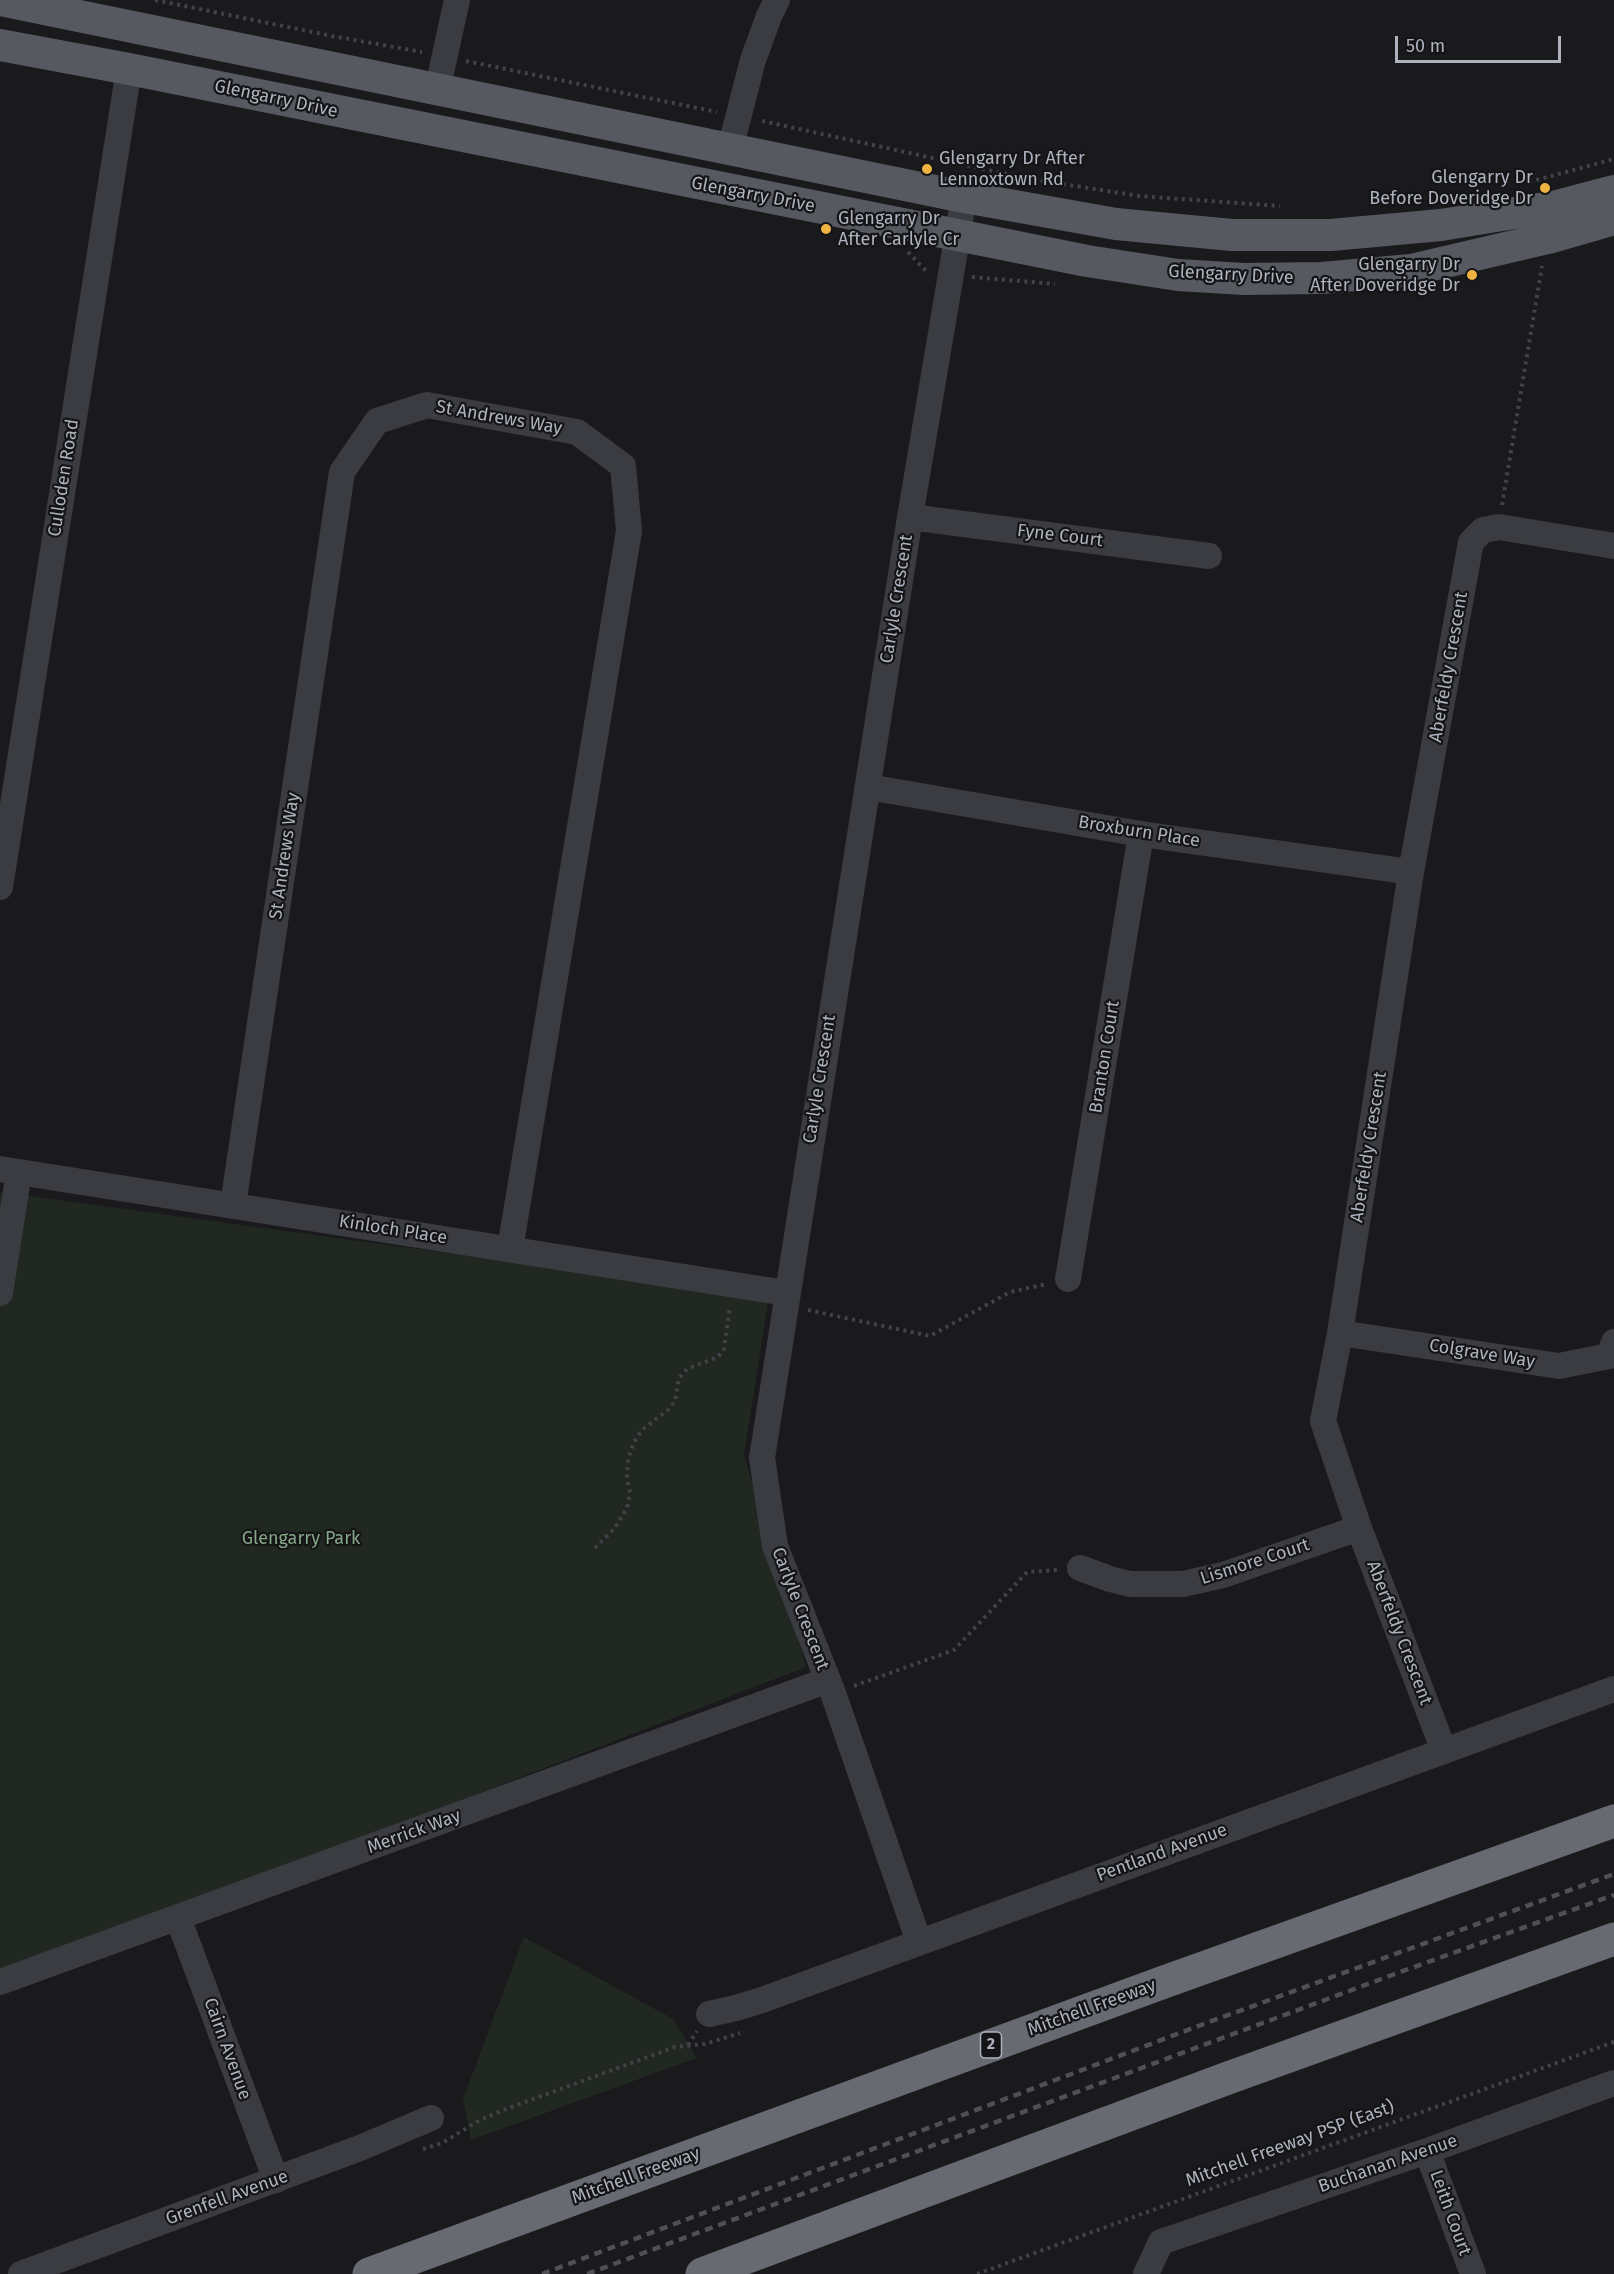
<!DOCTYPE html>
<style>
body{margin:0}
#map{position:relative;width:1614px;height:2274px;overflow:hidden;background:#1a1a1d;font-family:"Fira Sans",sans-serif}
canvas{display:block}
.scale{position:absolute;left:1395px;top:36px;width:166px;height:27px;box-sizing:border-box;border:3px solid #adb2bc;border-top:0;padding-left:8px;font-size:18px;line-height:21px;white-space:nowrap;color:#adb2bc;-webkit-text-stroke:4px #151518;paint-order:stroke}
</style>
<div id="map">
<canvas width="1614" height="2274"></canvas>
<div class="scale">50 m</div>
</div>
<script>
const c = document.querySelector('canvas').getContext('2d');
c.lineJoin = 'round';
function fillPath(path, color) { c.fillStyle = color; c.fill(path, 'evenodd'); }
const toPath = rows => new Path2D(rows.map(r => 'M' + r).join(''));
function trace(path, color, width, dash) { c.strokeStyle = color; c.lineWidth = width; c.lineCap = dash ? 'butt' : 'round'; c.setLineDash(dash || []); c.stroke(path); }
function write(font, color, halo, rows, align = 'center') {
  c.font = font + ' "Fira Sans",sans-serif'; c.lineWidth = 4.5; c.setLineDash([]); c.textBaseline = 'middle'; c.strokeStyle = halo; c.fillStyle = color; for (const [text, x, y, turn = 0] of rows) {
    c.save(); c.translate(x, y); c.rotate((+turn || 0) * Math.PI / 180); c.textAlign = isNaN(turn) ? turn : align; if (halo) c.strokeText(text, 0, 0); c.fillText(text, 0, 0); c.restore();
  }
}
fillPath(toPath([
 [0,1192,769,1297,744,1455,806,1667,0,1978],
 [524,1937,673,2019,697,2058,471,2140,463,2099]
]), '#202821');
trace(toPath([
 [155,0,332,36,422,52],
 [466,61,717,112],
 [762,121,1025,178,1139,196,1280,206],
 [1529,182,1614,159],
 [908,252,928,273],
 [972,277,1055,284],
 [1502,505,1542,266],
 [808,1310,930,1336,1010,1292,1047,1284],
 [595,1548,615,1528,627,1508,630,1493,627,1477,628,1459,634,1442,642,1430,669,1409,675,1401,679,1378,687,1369,718,1357,724,1349,730,1306],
 [854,1686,954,1650,1027,1572,1058,1570],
 [688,2045,697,2031],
 [423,2149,442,2143,480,2120,506,2109,675,2047,705,2044,740,2033],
 [977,2274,1614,2042]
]), '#414348', 4, [3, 4.5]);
trace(toPath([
 [437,91,457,0],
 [730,149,753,60,769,16,777,0],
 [910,517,1209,556],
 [868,787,1141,834,1411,872],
 [0,887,129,69],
 [0,1169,786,1293],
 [233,1205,342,472,377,421,427,405,577,432,623,466,629,531,510,1249],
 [1068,1279,1141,834],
 [0,1293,19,1172],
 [1340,1333,1559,1366,1609,1356,1614,1342],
 [1080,1568,1110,1579,1130,1584,1183,1584,1223,1575,1359,1528],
 [1444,1751,1359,1528,1323,1421,1340,1333,1411,872,1471,542,1483,530,1499,527,1614,546],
 [178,1918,276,2180],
 [919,1942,833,1693,775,1546,762,1458,910,517,964,197],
 [0,1982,828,1680],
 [709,2014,736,2008,762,2000,1614,1689],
 [1427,2151,1473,2274],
 [21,2274,360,2148,431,2118],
 [1146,2274,1161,2242,1427,2151,1614,2083]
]), '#3b3c41', 26);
trace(toPath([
 [1,0,964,197,1116,224,1232,235,1331,235,1441,225,1557,206,1614,191],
 [0,45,129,69,1087,261,1178,275,1244,279,1322,278,1411,270,1548,238,1614,219]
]), '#575960', 32);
trace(toPath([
 [369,2274,1164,1982,1614,1821],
 [702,2274,1228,2078,1614,1939]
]), '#686a72', 33);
trace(toPath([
 [542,2274,1201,2025,1614,1874],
 [587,2274,1392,1975,1614,1895]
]), '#4e5056', 4.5, [8, 6]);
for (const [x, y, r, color] of [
 [927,169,6,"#eeb341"],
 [1545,188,6,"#eeb341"],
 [826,229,6,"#eeb341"],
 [1472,275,6,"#eeb341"]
]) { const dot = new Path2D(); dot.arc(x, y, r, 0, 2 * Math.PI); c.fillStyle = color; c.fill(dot); trace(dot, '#151518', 2); }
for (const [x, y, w] of [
 [991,2045,21]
]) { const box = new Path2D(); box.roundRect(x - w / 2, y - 13, w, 26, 4.5); c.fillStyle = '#151518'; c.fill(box); trace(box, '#adb2bc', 1.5); }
write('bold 16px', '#adb2bc', null, [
 ["2",991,2045]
]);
write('18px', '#adb2bc', '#151518', [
 ["Glengarry Drive",276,99,12],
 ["Glengarry Drive",753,195,11],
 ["Glengarry Drive",1231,275,3],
 ["St Andrews Way",499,418,10],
 ["Culloden Road",64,478,-81],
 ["Fyne Court",1060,536,7],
 ["Carlyle Crescent",897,599,-81],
 ["Aberfeldy Crescent",1449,667,-80],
 ["Broxburn Place",1139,832,9],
 ["St Andrews Way",285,856,-82],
 ["Branton Court",1105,1057,-81],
 ["Carlyle Crescent",820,1079,-81],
 ["Aberfeldy Crescent",1369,1147,-81],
 ["Kinloch Place",393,1230,9],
 ["Colgrave Way",1482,1354,9],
 ["Lismore Court",1255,1562,-18],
 ["Carlyle Crescent",800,1609,69],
 ["Aberfeldy Crescent",1399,1633,69],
 ["Merrick Way",414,1832,-20],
 ["Pentland Avenue",1162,1853,-20],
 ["Mitchell Freeway",1092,2008,-20],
 ["Cairn Avenue",227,2049,70],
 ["Mitchell Freeway PSP (East)",1290,2144,-20],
 ["Buchanan Avenue",1388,2164,-19],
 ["Mitchell Freeway",636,2176,-20],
 ["Grenfell Avenue",227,2198,-20],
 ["Leith Court",1450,2213,70]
]);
write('18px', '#adb2bc', '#151518', [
 ["Glengarry Dr After",939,159],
 ["Lennoxtown Rd",939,180],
 ["Glengarry Dr",1533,178,"right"],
 ["Before Doveridge Dr",1533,199,"right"],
 ["Glengarry Dr",838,219],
 ["After Carlyle Cr",838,240],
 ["Glengarry Dr",1460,265,"right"],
 ["After Doveridge Dr",1460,286,"right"]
], 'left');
write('18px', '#85a687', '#151518', [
 ["Glengarry Park",301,1539]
]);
</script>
